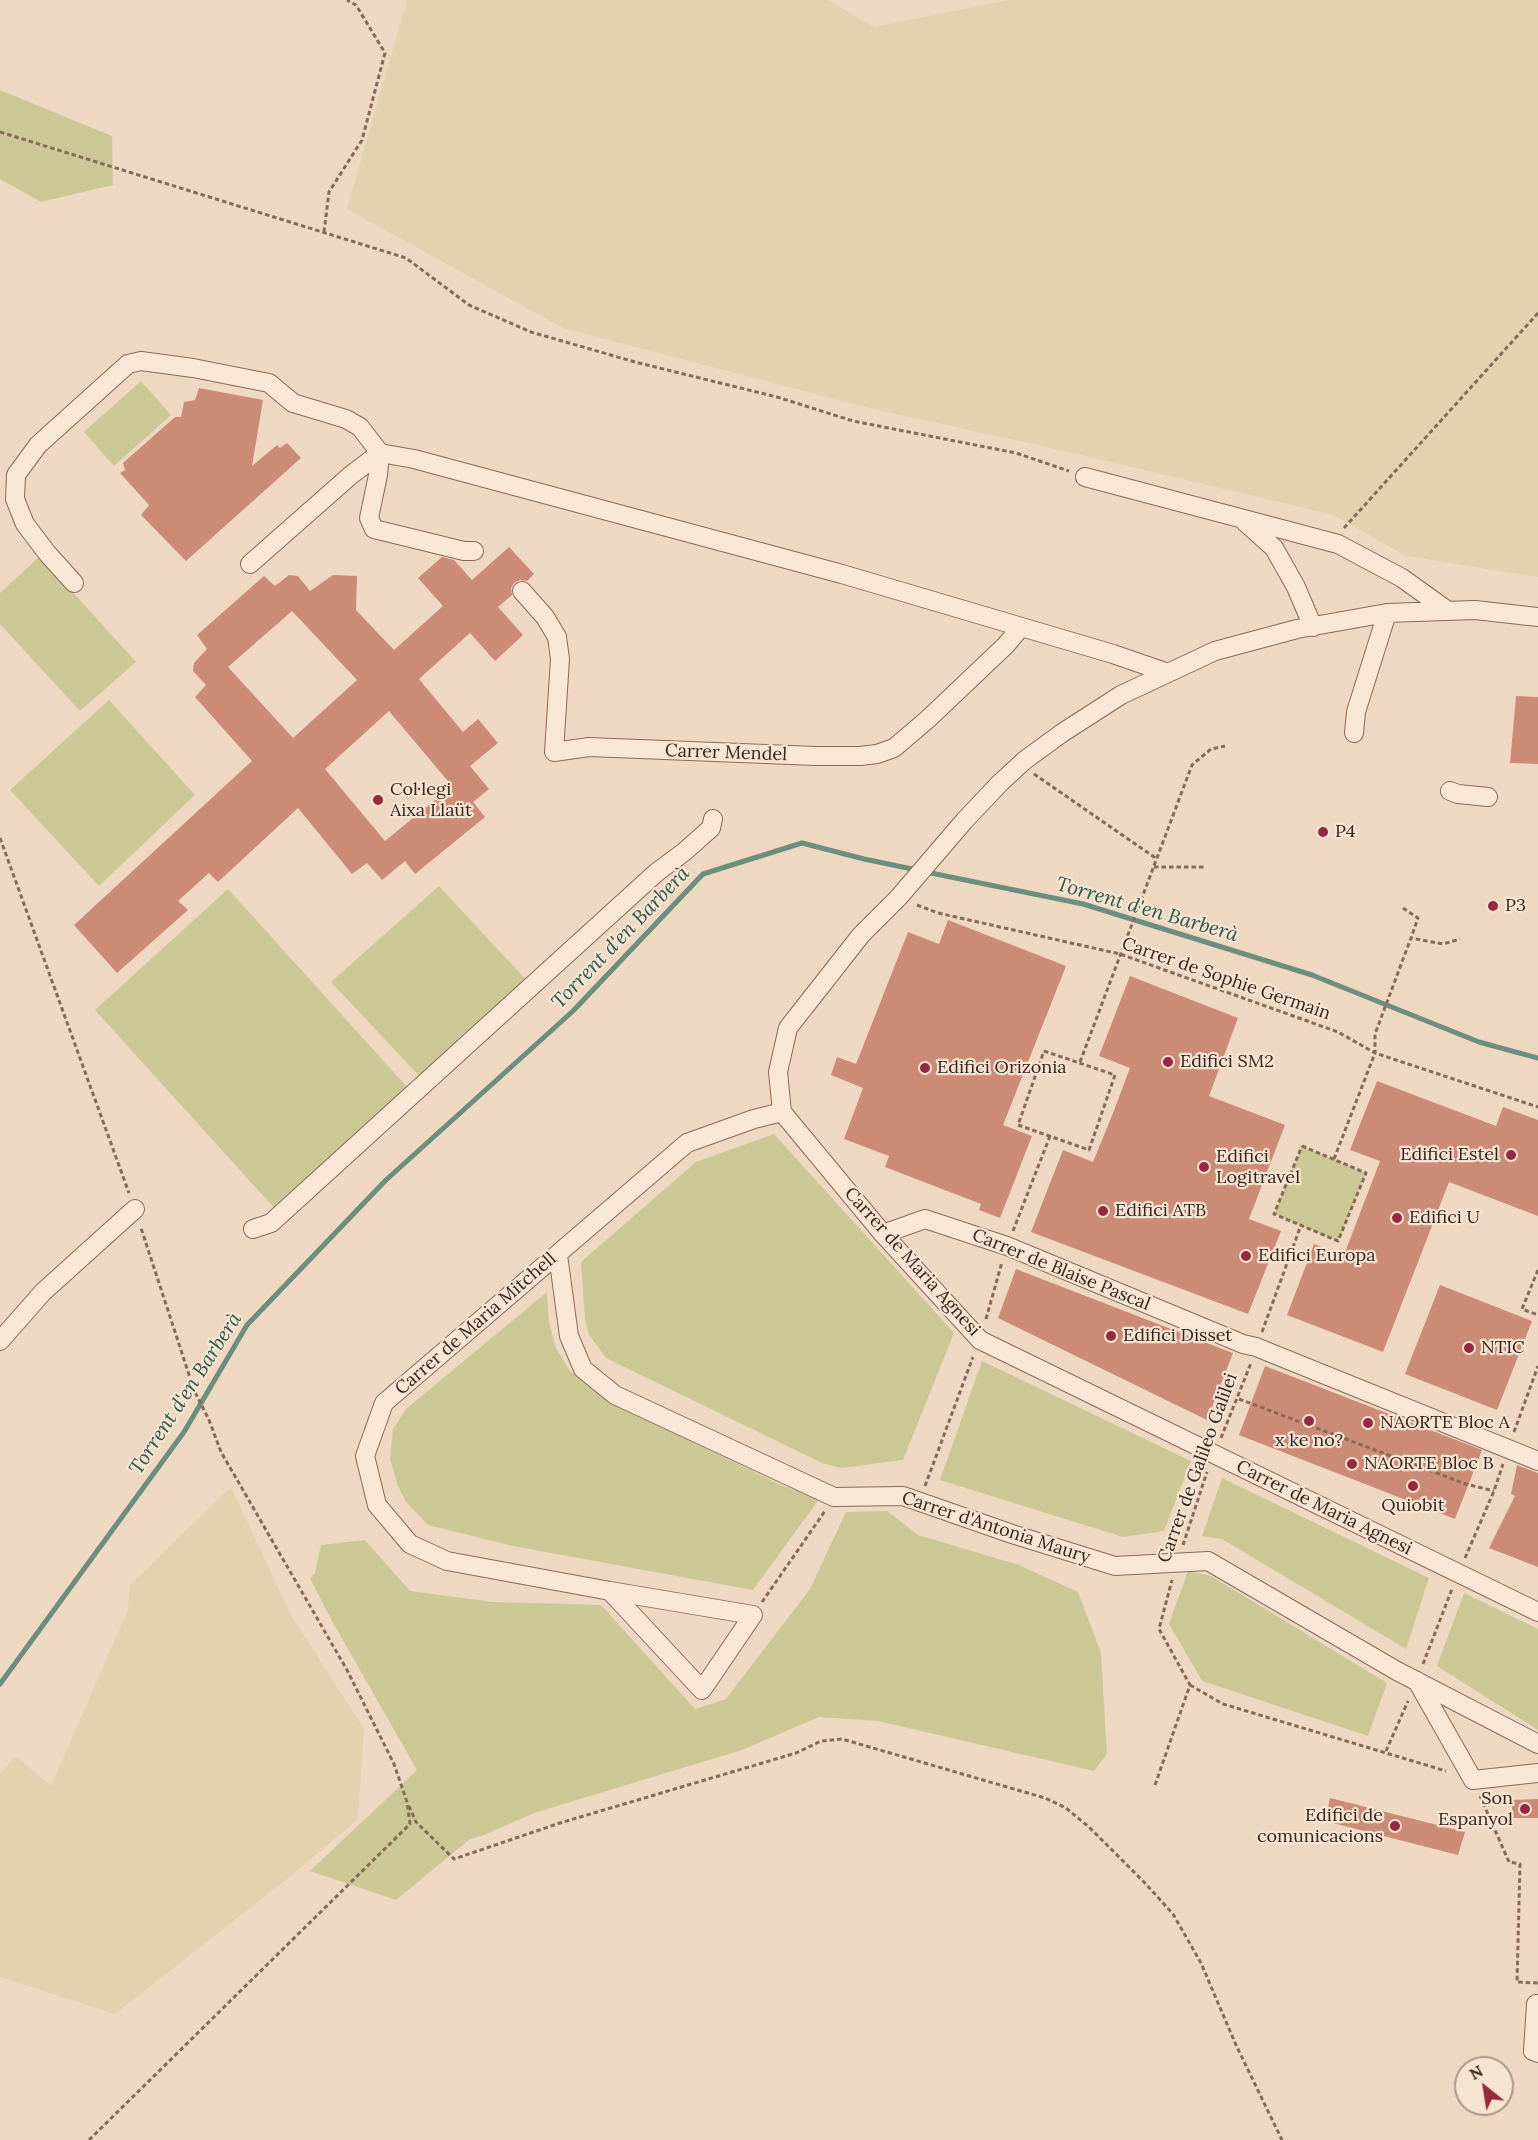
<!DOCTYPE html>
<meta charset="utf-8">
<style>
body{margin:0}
#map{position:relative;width:1538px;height:2140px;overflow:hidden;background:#eed8c2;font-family:Lora,serif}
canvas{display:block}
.north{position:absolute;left:1454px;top:2056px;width:60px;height:60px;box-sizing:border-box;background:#f5e4d1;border:2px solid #a99889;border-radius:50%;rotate:330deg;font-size:16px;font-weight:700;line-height:24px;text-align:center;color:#37251d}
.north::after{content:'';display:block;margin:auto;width:21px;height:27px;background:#97293e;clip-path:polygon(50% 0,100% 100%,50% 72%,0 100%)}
</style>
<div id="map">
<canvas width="1538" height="2140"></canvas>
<div class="north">N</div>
</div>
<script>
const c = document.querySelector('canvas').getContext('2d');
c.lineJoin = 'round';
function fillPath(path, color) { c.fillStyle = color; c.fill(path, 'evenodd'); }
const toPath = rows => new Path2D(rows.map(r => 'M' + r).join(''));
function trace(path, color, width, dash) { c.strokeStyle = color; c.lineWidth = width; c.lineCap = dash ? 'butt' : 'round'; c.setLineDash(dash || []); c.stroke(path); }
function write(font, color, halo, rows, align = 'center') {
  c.font = font + ' Lora,serif'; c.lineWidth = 4.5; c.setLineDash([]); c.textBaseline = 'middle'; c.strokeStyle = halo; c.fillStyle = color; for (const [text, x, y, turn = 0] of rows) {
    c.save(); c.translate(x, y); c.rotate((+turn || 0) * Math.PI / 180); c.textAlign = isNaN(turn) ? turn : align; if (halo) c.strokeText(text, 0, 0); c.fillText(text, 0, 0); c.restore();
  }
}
fillPath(toPath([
 [407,0,828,0,874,27,1009,0,1538,0,1538,577,1406,556,1334,515,1073,453,865,407,563,328,347,209],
 [231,1487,291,1615,364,1729,358,1819,297,1871,115,2014,0,1977,0,1774,16,1756,51,1786,128,1610,130,1585]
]), '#e4d1af');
fillPath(toPath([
 [0,90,112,136,113,185,41,202,0,179],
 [141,381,171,415,114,466,84,432],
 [40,556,136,662,80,711,0,624,0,593],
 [109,700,195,795,99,886,10,790],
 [439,886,529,983,422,1079,331,982],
 [228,889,408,1088,276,1210,95,1010],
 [774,1134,954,1333,903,1460,841,1468,822,1463,606,1358,589,1335,585,1320,581,1262,696,1162],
 [1302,1146,1366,1173,1338,1241,1274,1214],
 [547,1292,549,1322,556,1348,570,1371,607,1400,783,1486,820,1498,753,1590,513,1546,428,1525,406,1502,398,1486,390,1459,393,1429,406,1409],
 [982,1361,1191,1461,1164,1531,1123,1537,940,1480],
 [1222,1478,1429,1578,1406,1649,1222,1539,1202,1536],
 [887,1511,918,1535,1019,1565,1078,1592,1101,1653,1107,1754,1094,1771,878,1721,819,1717,742,1750,534,1813,484,1835,470,1839,396,1900,310,1871,417,1770,332,1621,310,1578,315,1573,321,1545,365,1540,410,1591,493,1602,601,1605,695,1709,726,1699,810,1589,846,1512],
 [1188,1571,1211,1576,1387,1683,1368,1736,1202,1681,1169,1624],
 [1464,1593,1538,1629,1538,1730,1437,1666]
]), '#ccc896');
trace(toPath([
 [926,872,1083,904,1312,975,1479,1042,1538,1058],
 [0,1684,184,1432,247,1325,386,1180,573,1011,703,874,802,843,864,859,917,870]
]), '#6b8e7f', 5);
fillPath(toPath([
 [199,388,263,400,252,466,277,445,280,448,287,443,301,458,186,561,141,515,149,505,120,473,125,470,123,463,175,417,181,417,184,402,195,400],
 [509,547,534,574,527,581,520,580,514,583,511,588,512,595,498,607,523,635,495,661,470,633,419,679,463,732,478,719,498,743,470,766,489,789,473,802,485,817,415,874,405,861,382,880,367,863,352,874,298,808,218,882,209,873,178,901,188,910,117,973,74,925,252,761,195,697,206,685,193,671,194,663,207,649,197,635,264,576,275,586,289,575,298,576,310,591,333,575,357,576,356,610,394,650,443,606,418,578,442,557,454,560,472,580],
 [292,611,357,680,293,738,228,667],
 [389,711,452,786,385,841,325,769],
 [1516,696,1538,697,1538,764,1510,763],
 [948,920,1066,966,1003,1125,1032,1136,1000,1218,979,1210,981,1204,885,1167,889,1156,844,1139,863,1088,831,1075,837,1057,856,1064,908,932,939,944],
 [1130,976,1238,1018,1209,1096,1285,1125,1249,1219,1281,1231,1248,1314,1031,1232,1063,1150,1093,1162,1113,1113,1130,1068,1099,1056],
 [1377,1081,1496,1126,1503,1107,1538,1120,1538,1216,1449,1182,1383,1352,1287,1315,1314,1244,1344,1255,1380,1161,1350,1150],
 [1016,1269,1233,1353,1207,1420,998,1318],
 [1440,1285,1532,1321,1497,1410,1405,1374],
 [1265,1366,1482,1450,1455,1519,1239,1435],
 [1517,1465,1538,1473,1538,1567,1489,1548,1515,1496,1511,1494],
 [1330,1798,1465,1832,1458,1855,1325,1821],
 [1538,1799,1538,1818,1512,1818,1512,1800]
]), '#cc8b77');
const minor = toPath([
 [380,453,378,475,369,518,374,529,464,551,474,551],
 [1085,477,1338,544,1402,578,1448,611],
 [1245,522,1274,548,1296,587,1313,627],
 [250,564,351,475,380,453],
 [74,583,47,553,25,524,15,499,16,475,38,445,128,364,141,361,193,368,269,383,293,403,346,419,360,427,380,453,414,459,842,574,1113,654,1168,673],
 [522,591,545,617,557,637,560,659,554,752,589,747,816,756,860,756,877,754,894,748,928,719,1006,645,1021,627],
 [1538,617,1475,610,1387,613,1297,629,1215,651,1121,695,1062,733,1025,760,1000,783,965,820,899,897,861,935,788,1028,778,1072,782,1112,883,1234,980,1340,1538,1612],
 [1354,733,1356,712,1387,613],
 [1450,791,1458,794,1488,797],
 [253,1229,271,1223,657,872,684,852,711,828,713,819],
 [883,1234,925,1219,1007,1246,1243,1344,1256,1347,1538,1461],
 [558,1255,569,1336,583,1369,615,1395,834,1497,903,1496,1012,1534,1115,1566,1208,1561,1397,1671,1538,1744],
 [0,1341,43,1292,135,1209],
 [610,1591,753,1615,702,1690,610,1591,447,1561,410,1544,377,1505,365,1456,384,1403,687,1143,754,1119,782,1112],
 [1417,1681,1473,1780,1538,1773],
 [1538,2004,1536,2004,1533,2051,1538,2053]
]);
trace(minor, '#886959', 20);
trace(toPath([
 [0,132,406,258,469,305,531,332,635,362,777,397,853,421,1016,453,1069,471],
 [324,232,329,192,362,140,385,53,356,5,347,0],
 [1344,528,1538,313],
 [1034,774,1157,859],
 [0,838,129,1193],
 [1154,867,1204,867],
 [917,905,938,913,1120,954,1338,1032,1375,1053,1538,1107],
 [1403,908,1418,918,1411,938],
 [1044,1051,1115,1075,1089,1150,1018,1125,1044,1051],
 [1080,1062,1192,765,1211,749,1225,746],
 [1302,1146,1366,1173,1338,1241,1274,1214,1302,1146],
 [1334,1159,1375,1053,1375,1034,1411,938,1443,944,1460,939],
 [1013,1231,1050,1136],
 [1538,1270,1522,1309,1538,1315],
 [986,1319,1002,1262],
 [1262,1332,1301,1225],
 [1239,1399,1466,1484,1494,1491],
 [1514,1432,1538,1366],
 [1221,1438,1251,1363],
 [925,1486,973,1357],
 [1183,1545,1207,1472],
 [1465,1558,1494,1491,1503,1464],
 [762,1602,825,1511],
 [1423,1664,1452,1589],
 [1190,1685,1223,1704,1446,1771],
 [1386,1751,1408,1701],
 [1155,1785,1190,1685,1159,1629,1172,1580],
 [1480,1796,1509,1862,1520,1864,1517,1982,1538,1983,1538,1985],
 [409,1806,416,1822,454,1859,560,1823,796,1753,821,1741,842,1739,1045,1798,1066,1808,1089,1827,1144,1882,1173,1914,1201,1963,1236,2045,1282,2140],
 [89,2140,410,1824,407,1802,394,1764,347,1670,221,1452,209,1420,194,1390,141,1228]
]), '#886959', 3, [4.5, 3]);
trace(minor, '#f9e7d5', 18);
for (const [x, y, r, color] of [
 [378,800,6,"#97293e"],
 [1323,832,6,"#97293e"],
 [1493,906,6,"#97293e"],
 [1168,1062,6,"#97293e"],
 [925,1068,6,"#97293e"],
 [1511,1155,6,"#97293e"],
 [1204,1167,6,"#97293e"],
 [1103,1211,6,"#97293e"],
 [1397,1218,6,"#97293e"],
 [1246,1256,6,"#97293e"],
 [1111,1336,6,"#97293e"],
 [1469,1348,6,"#97293e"],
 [1309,1421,6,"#97293e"],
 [1368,1423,6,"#97293e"],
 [1352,1464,6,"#97293e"],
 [1413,1486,6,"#97293e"],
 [1525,1809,6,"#97293e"],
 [1395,1826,6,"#97293e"]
]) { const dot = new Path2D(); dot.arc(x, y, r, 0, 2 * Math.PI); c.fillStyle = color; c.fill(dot); trace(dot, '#f5e4d1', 2); }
write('18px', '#37251d', '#f5e4d1', [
 ["Carrer Mendel",726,753,2],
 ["Carrer de Sophie Germain",1226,979,19],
 ["Carrer de Maria Agnesi",912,1262,48],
 ["Carrer de Blaise Pascal",1061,1270,22],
 ["Carrer de Maria Mitchell",476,1324,-41],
 ["Carrer de Galileo Galilei",1198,1468,-70],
 ["Carrer de Maria Agnesi",1324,1508,26],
 ["Carrer d'Antonia Maury",996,1528,18]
]);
write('18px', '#37251d', '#f5e4d1', [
 ["Col·legi",390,790],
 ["Aixa Llaüt",390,811],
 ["P4",1335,832],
 ["P3",1505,906],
 ["Edifici SM2",1180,1062],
 ["Edifici Orizonia",937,1068],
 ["Edifici Estel",1499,1155,"right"],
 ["Edifici",1216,1157],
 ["Logitravel",1216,1178],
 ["Edifici ATB",1115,1211],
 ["Edifici U",1409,1218],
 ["Edifici Europa",1258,1256],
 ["Edifici Disset",1123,1336],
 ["NTIC",1481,1348],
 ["NAORTE Bloc A",1380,1423],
 ["x ke no?",1309,1441,"center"],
 ["NAORTE Bloc B",1364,1464],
 ["Quiobit",1413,1506,"center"],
 ["Son",1513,1799,"right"],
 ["Espanyol",1513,1820,"right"],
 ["Edifici de",1383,1816,"right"],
 ["comunicacions",1383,1837,"right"]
], 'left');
write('italic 20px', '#2c574c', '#f5e4d1', [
 ["Torrent d'en Barberà",1147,910,16],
 ["Torrent d'en Barberà",621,938,-46],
 ["Torrent d'en Barberà",186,1394,-57]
]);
</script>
